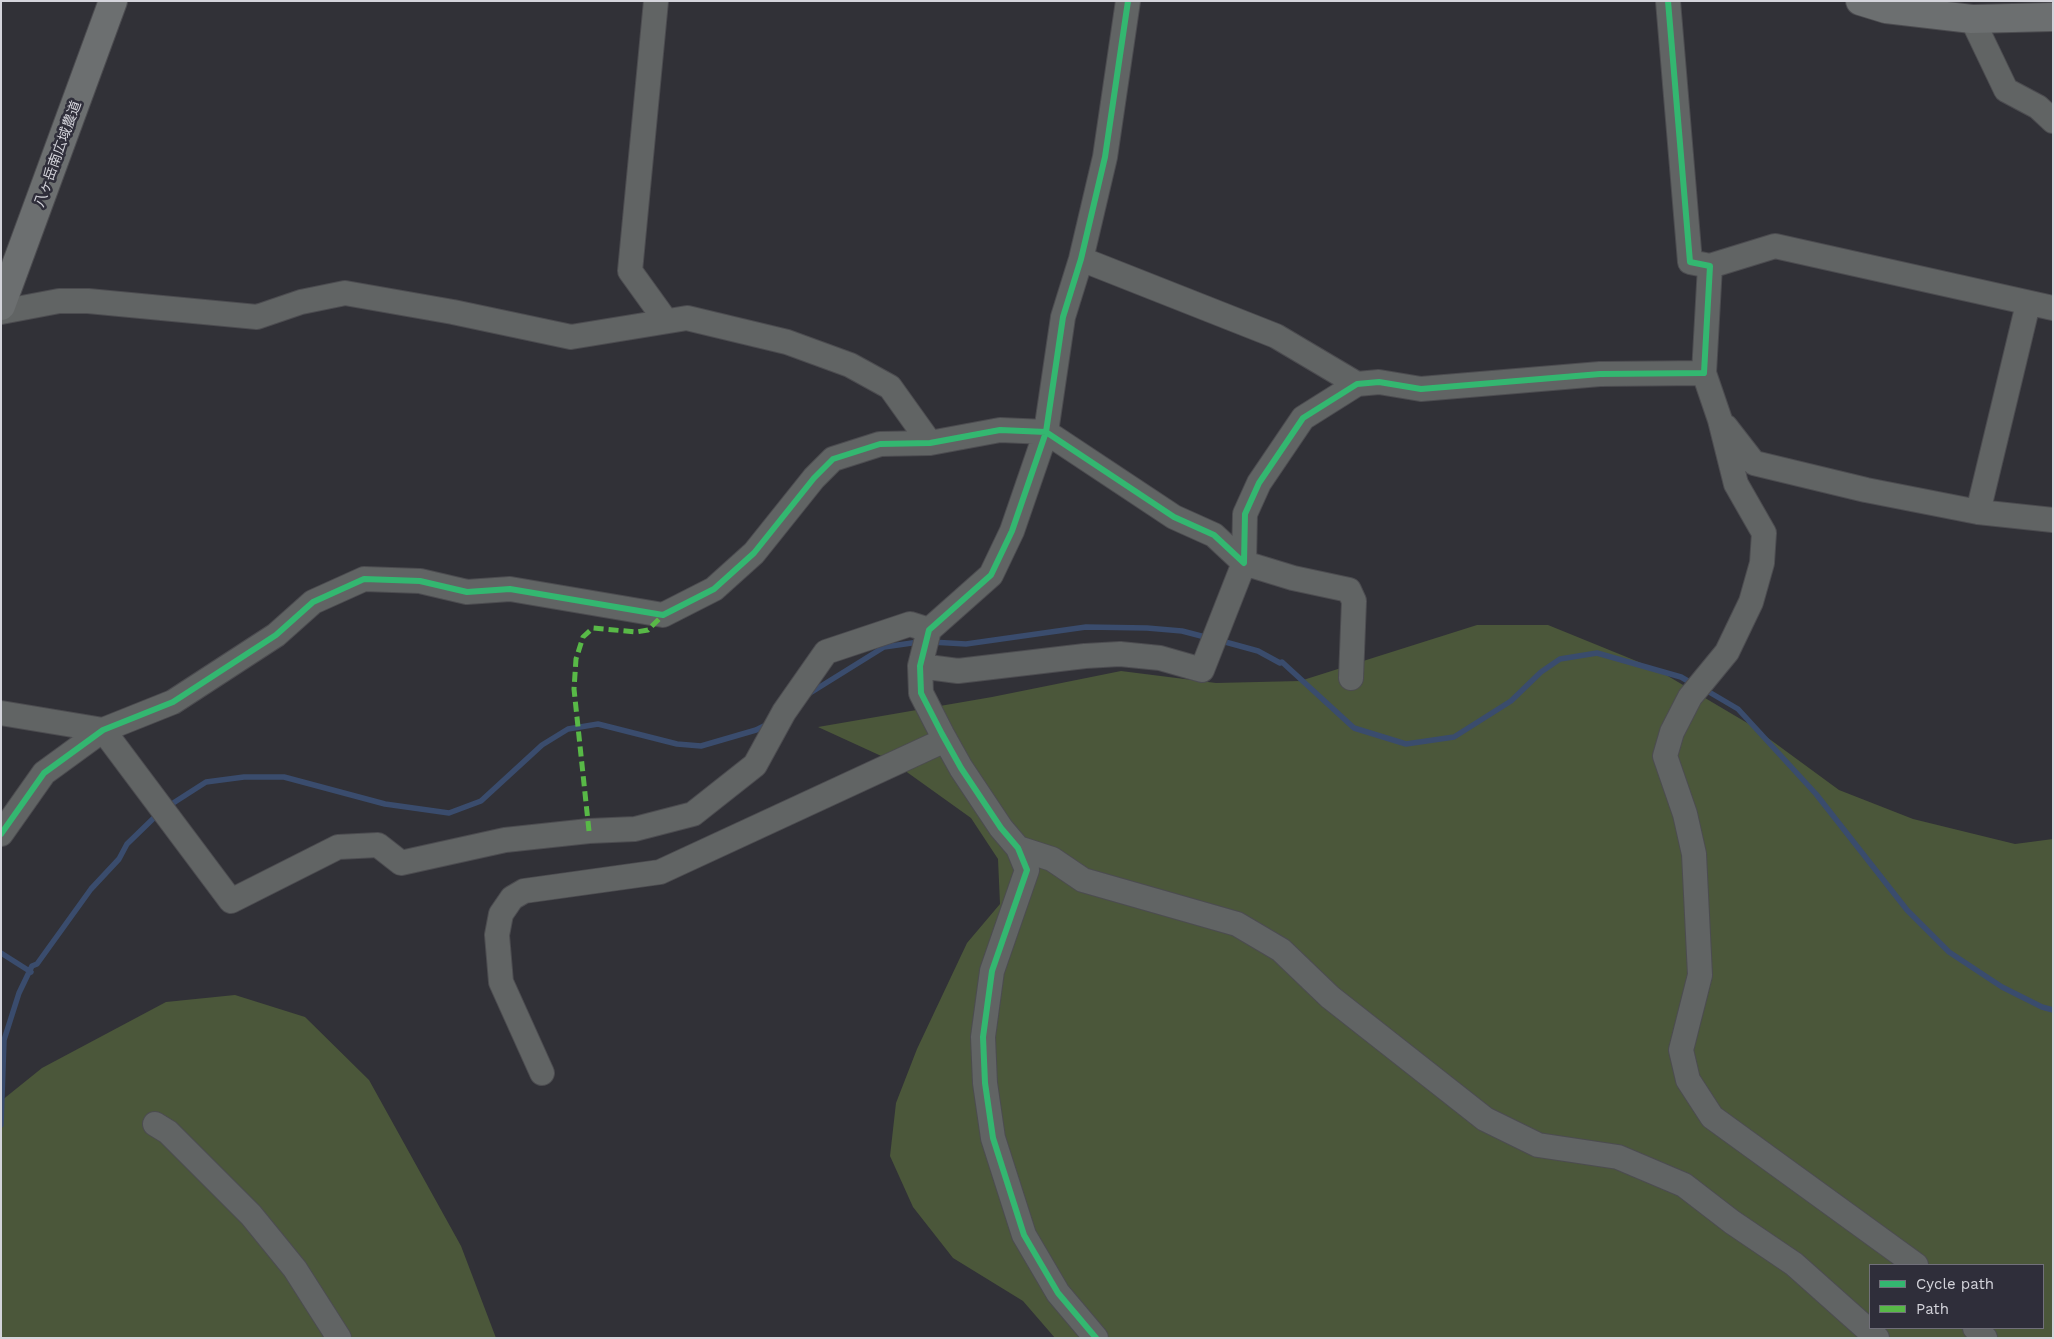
<!DOCTYPE html>
<meta charset="utf-8">
<style>
body{margin:0}
#map{position:relative;width:2054px;height:1339px;overflow:hidden;background:#313137;font-family:"Work Sans",sans-serif}
canvas{display:block}
.frame{position:absolute;inset:0;border:2px solid #d4d4db;pointer-events:none}
.legend{position:absolute;left:1869px;top:1264px;width:175px;height:65px;box-sizing:border-box;background:#2f2e3a;border:1px solid #71707a;margin:0;padding:6px 9px;list-style:none;font-size:15px;color:#d4d4db}
.legend li{display:flex;align-items:center;gap:10px;height:25px}
.legend b{width:25px;border:1px solid #71707a}
</style>
<div id="map">
<canvas width="2054" height="1339"></canvas>
<div class="frame"></div>
<ul class="legend">
<li><b style="height:6px;background:#33b770"></b>Cycle path</li>
<li><b style="height:6px;background:#58b947"></b>Path</li>
</ul>
</div>
<script>
const c = document.querySelector('canvas').getContext('2d');
c.lineJoin = 'round';
function fillPath(path, color) { c.fillStyle = color; c.fill(path, 'evenodd'); }
const toPath = rows => new Path2D(rows.map(r => 'M' + r).join(''));
function trace(path, color, width, dash) { c.strokeStyle = color; c.lineWidth = width; c.lineCap = dash ? 'butt' : 'round'; c.setLineDash(dash || []); c.stroke(path); }
function write(font, color, halo, rows, align = 'center') {
  c.font = font + ' "Work Sans","Noto Sans JP",sans-serif'; c.lineWidth = 5; c.setLineDash([]); c.textBaseline = 'middle'; c.strokeStyle = halo; c.fillStyle = color; for (const [text, x, y, turn = 0] of rows) {
    c.save(); c.translate(x, y); c.rotate((+turn || 0) * Math.PI / 180); c.textAlign = isNaN(turn) ? turn : align; if (halo) c.strokeText(text, 0, 0); c.fillText(text, 0, 0); c.restore();
  }
}
fillPath(toPath([
 [1477,625,1548,625,1656,669,1749,724,1839,790,1913,819,2015,844,2053,839,2053,1338,1055,1338,1023,1301,953,1258,913,1207,890,1156,896,1103,917,1049,967,943,1000,904,998,859,971,818,890,760,818,727,992,697,1121,671,1216,683,1300,681],
 [1870,1265,2043,1265,2043,1328,1870,1328],
 [235,995,305,1017,369,1080,461,1246,496,1338,1,1338,1,1101,42,1068,166,1002]
]), '#4b573a');
trace(toPath([
 [1218,640,1258,651,1280,663,1282,662,1354,728,1406,744,1454,737,1511,701,1541,672,1560,659,1597,653,1681,677,1693,684],
 [931,642,966,644,1086,627,1147,628,1182,631,1209,638],
 [1704,689,1738,709,1816,794,1907,910,1949,952,2002,987,2042,1007,2053,1010],
 [810,693,884,647,919,642],
 [167,807,206,782,244,777,284,777,385,804,449,813,481,801,542,745,568,729,598,724,677,744,701,746,756,730,768,724],
 [1,953,31,972],
 [1,1125,4,1040,19,993,32,966,37,964,91,889,119,859,127,844,160,812]
]), '#3a4c6d', 5.5);
const street = toPath([
 [656,1,630,271,666,321],
 [1972,19,2006,90,2038,107,2053,121],
 [1081,259,1276,336,1357,384],
 [1710,266,1775,246,2053,308],
 [1,312,59,301,88,301,257,317,301,302,345,293,453,312,571,337,687,318,787,342,850,365,890,387,930,443],
 [1704,373,1720,420,1736,484,1764,533,1762,563,1751,602,1727,652,1690,697,1672,732,1665,756,1685,814,1694,854,1700,975,1681,1050,1688,1080,1712,1117,1916,1265],
 [1726,427,1754,463,1866,490,1978,512,2053,520],
 [1978,512,2028,304],
 [920,666,958,671,1085,656,1120,654,1160,658,1202,670,1244,563,1293,578,1349,590,1354,601,1351,678],
 [1,713,103,730,231,901,338,847,378,845,401,863,505,840,589,831,635,829,693,814,755,765,784,712,826,652,910,624,929,630],
 [1,834,44,773,103,730,173,702,276,635,313,602,364,579,420,581,467,592,510,589,663,615,714,589,754,553,814,478,833,459,880,444,930,443,1000,430,1046,432,1174,517,1214,535,1244,563,1245,514,1259,483,1303,418,1357,384,1379,382,1421,389,1600,374,1704,373,1710,266,1690,262,1668,1],
 [1018,848,1052,859,1083,880,1237,924,1281,950,1330,997,1485,1119,1538,1145,1618,1157,1684,1185,1732,1222,1794,1264,1877,1338],
 [542,1073,501,982,497,935,501,914,512,898,524,891,660,872,945,740],
 [155,1124,168,1132,251,1215,295,1269,339,1338],
 [1975,1328,1985,1338],
 [1096,1338,1058,1293,1024,1235,993,1138,985,1083,983,1037,992,971,1027,870,1018,848,1001,828,961,768,942,734,921,693,920,666,929,630,991,575,1012,531,1046,432,1063,317,1081,259,1105,157,1128,1]
]);
const secondary = toPath([
 [1860,1,1886,9,1972,19,2053,17],
 [1,306,113,1]
]);
trace(street, '#4c4c50', 26);
trace(secondary, '#4c4c50', 30);
trace(street, '#616464', 24);
trace(secondary, '#6c6f70', 28);
trace(toPath([
 [589,831,574,689,576,659,583,637,593,628,636,632,648,630,663,615]
]), '#58b947', 5, [10, 5]);
trace(toPath([
 [1,834,44,773,103,730,173,702,276,635,313,602,364,579,420,581,467,592,510,589,663,615,714,589,754,553,814,478,833,459,880,444,930,443,1000,430,1046,432,1174,517,1214,535,1244,563,1245,514,1259,483,1303,418,1357,384,1379,382,1421,389,1600,374,1704,373,1710,266,1690,262,1668,1],
 [1096,1338,1058,1293,1024,1235,993,1138,985,1083,983,1037,992,971,1027,870,1018,848,1001,828,961,768,942,734,921,693,920,666,929,630,991,575,1012,531,1046,432,1063,317,1081,259,1105,157,1128,1]
]), '#33b770', 6);
write('14px', '#d4d4db', '#2f2e3a', [
 ["八ヶ岳南広域農道",58,154,-70]
]);
</script>
